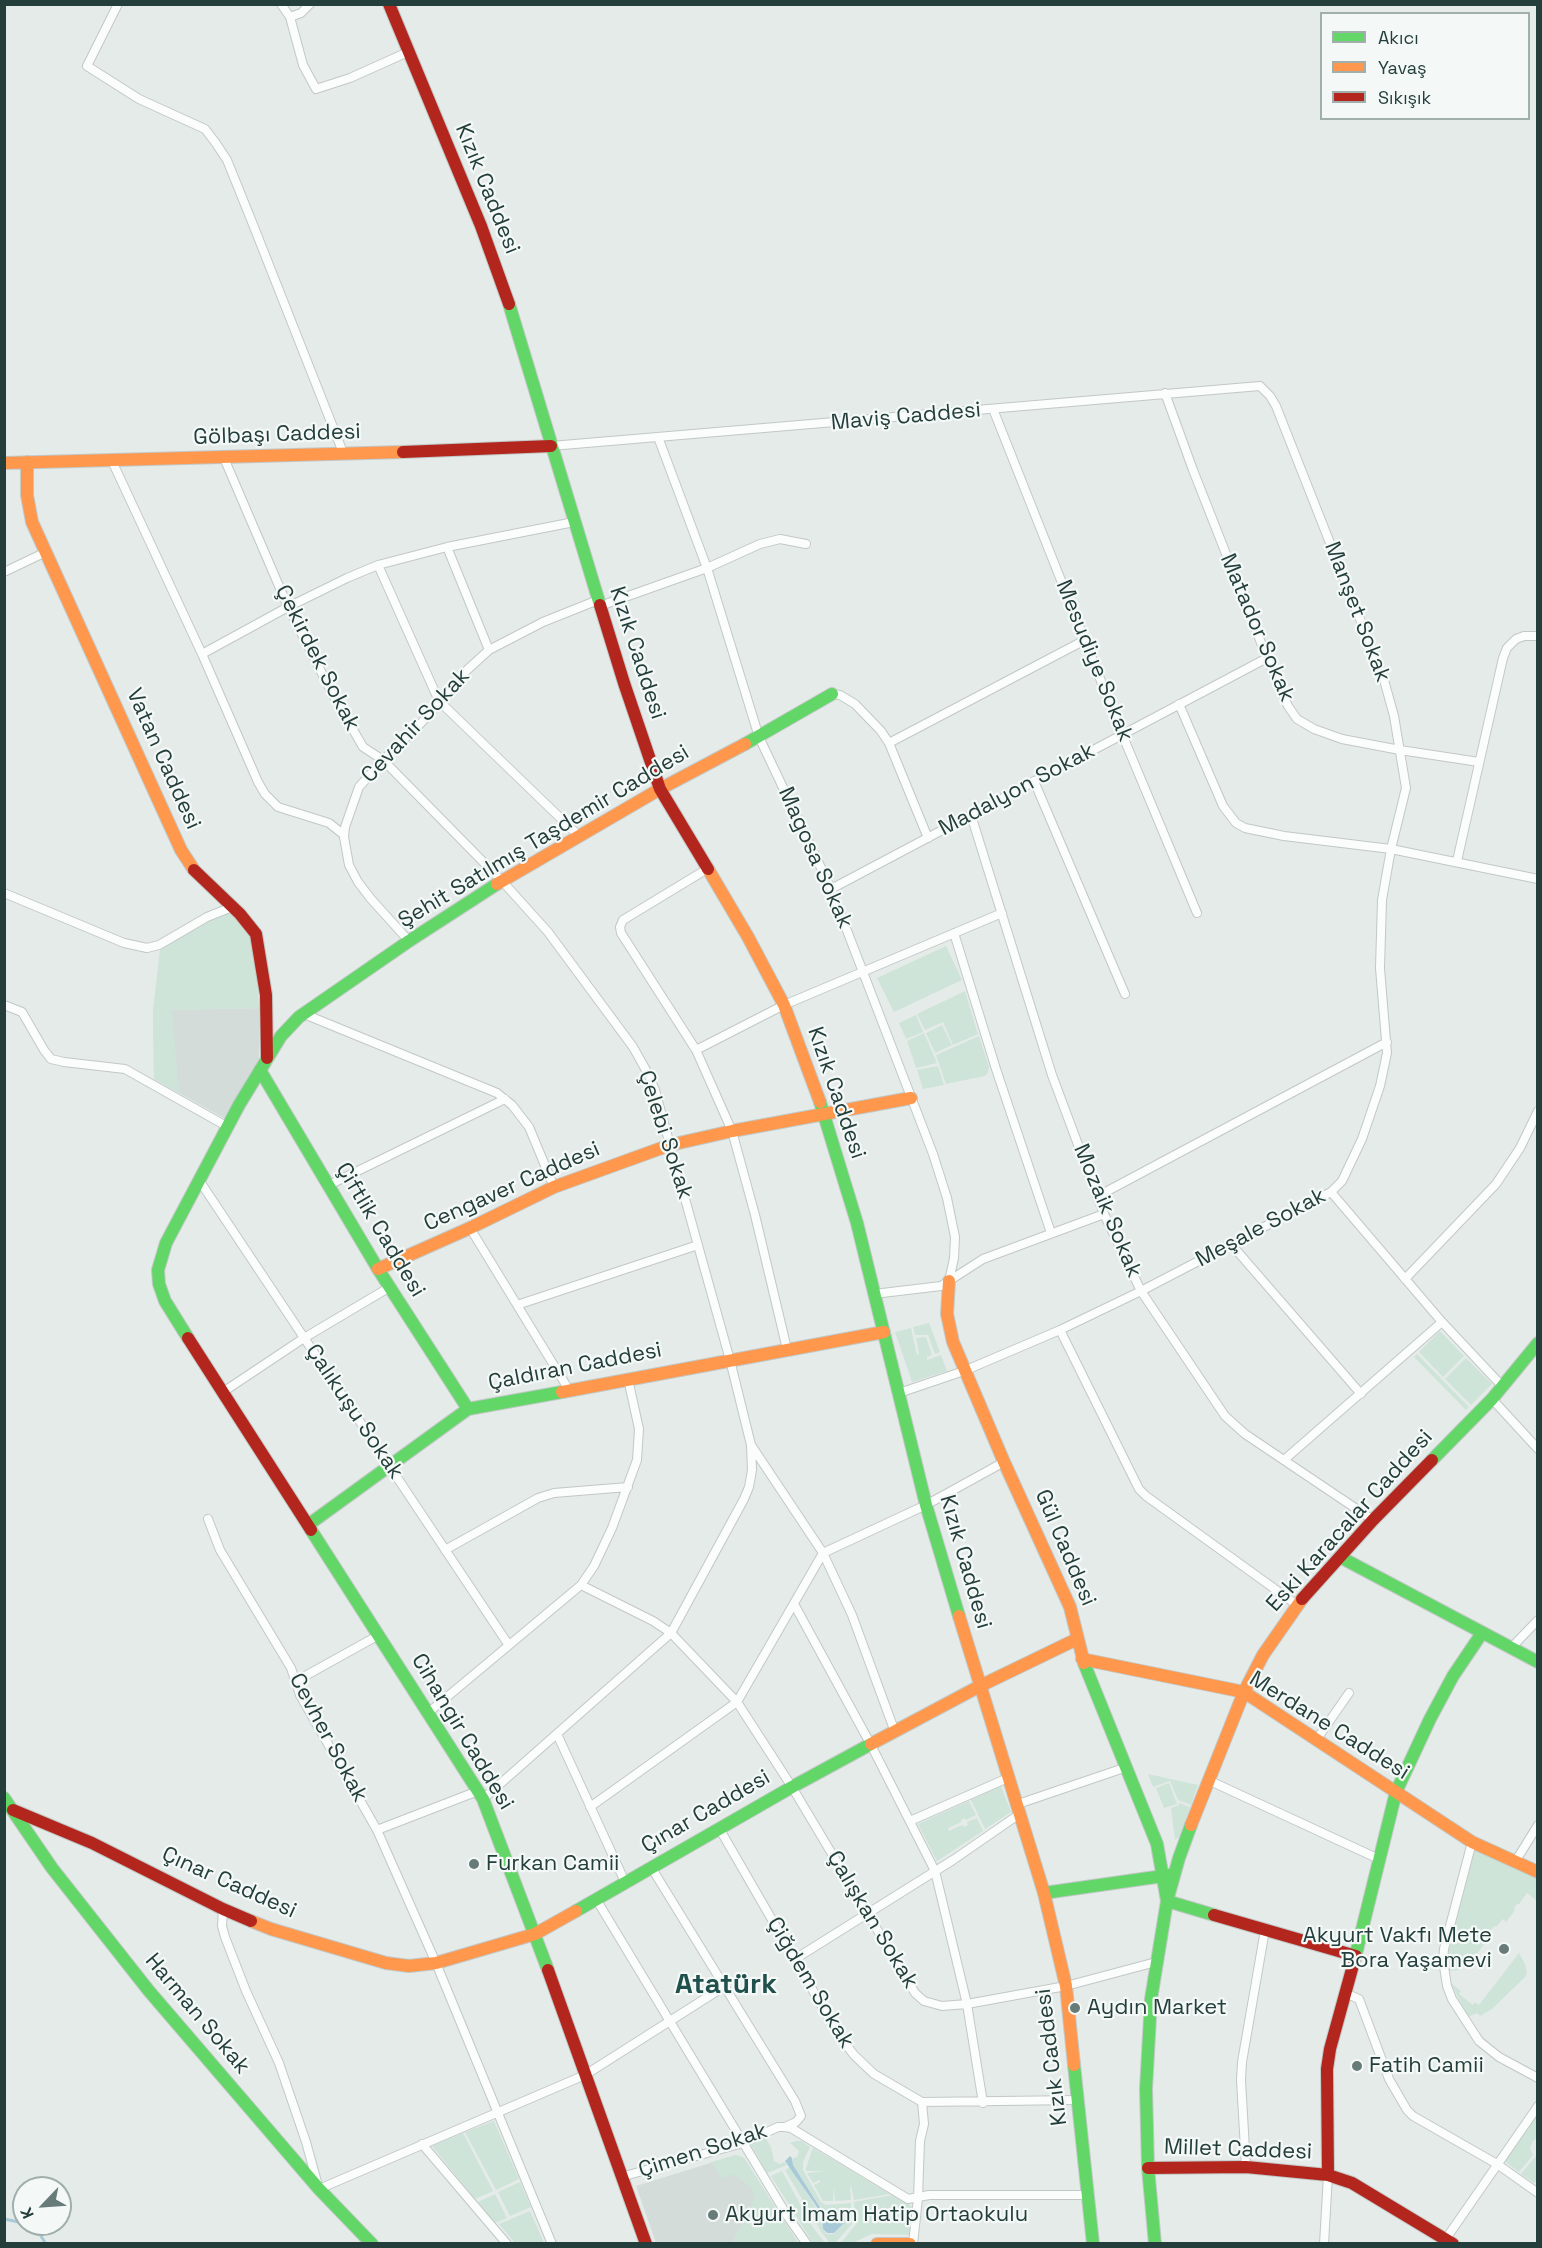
<!DOCTYPE html>
<meta charset="utf-8">
<style>
body{margin:0}
#map{position:relative;width:1542px;height:2248px;overflow:hidden;background:#e5ebe9;font-family:"Space Grotesk",sans-serif}
canvas{display:block}
.frame{position:absolute;inset:0;border:6px solid #233e3b;pointer-events:none}
.legend{position:absolute;left:1320px;top:12px;width:210px;height:108px;box-sizing:border-box;background:#f4f9f7;border:2px solid #a0aeac;margin:0;padding:8px 10px;list-style:none;font-size:18px;color:#233e3b}
.legend li{display:flex;align-items:center;gap:12px;height:30px}
.legend b{width:30px;border:2px solid #a0aeac}
.north{position:absolute;left:12px;top:2176px;width:60px;height:60px;box-sizing:border-box;background:#f4f9f7;border:2px solid #a0aeac;border-radius:50%;rotate:245deg;font-size:16px;font-weight:700;line-height:24px;text-align:center;color:#233e3b}
.north::after{content:'';display:block;margin:auto;width:21px;height:27px;background:#677b78;clip-path:polygon(50% 0,100% 100%,50% 72%,0 100%)}
</style>
<div id="map">
<canvas width="1542" height="2248"></canvas>
<div class="frame"></div>
<ul class="legend">
<li><b style="height:8px;background:#63d668"></b>Akıcı</li>
<li><b style="height:8px;background:#ff974d"></b>Yavaş</li>
<li><b style="height:8px;background:#b3261e"></b>Sıkışık</li>
</ul>
<div class="north">K</div>
</div>
<script>
const c = document.querySelector('canvas').getContext('2d');
c.lineJoin = 'round';
function fillPath(path, color) { c.fillStyle = color; c.fill(path, 'evenodd'); }
const toPath = rows => new Path2D(rows.map(r => 'M' + r).join(''));
function trace(path, color, width, dash) { c.strokeStyle = color; c.lineWidth = width; c.lineCap = dash ? 'butt' : 'round'; c.setLineDash(dash || []); c.stroke(path); }
function write(font, color, halo, rows, align = 'center') {
  c.font = font + ' "Space Grotesk",sans-serif'; c.lineWidth = 4.5; c.setLineDash([]); c.textBaseline = 'middle'; c.strokeStyle = halo; c.fillStyle = color; for (const [text, x, y, turn = 0] of rows) {
    c.save(); c.translate(x, y); c.rotate((+turn || 0) * Math.PI / 180); c.textAlign = isNaN(turn) ? turn : align; if (halo) c.strokeText(text, 0, 0); c.fillText(text, 0, 0); c.restore();
  }
}
fillPath(toPath([
 [259,1008,259,1059,224,1118,154,1079,153,1010],
 [736,2155,744,2158,798,2243,656,2243,636,2186]
]), '#d3dcd9');
fillPath(toPath([
 [228,914,236,916,254,940,259,1008,172,1010,179,1093,154,1079,153,1010,160,949,209,920],
 [946,946,962,980,894,1012,877,978],
 [965,991,978,1034,953,1045,943,1022,925,1030,917,1014],
 [916,1015,923,1032,906,1039,899,1023],
 [942,1025,952,1045,935,1053,926,1033],
 [924,1033,937,1063,916,1068,907,1041],
 [979,1036,989,1067,988,1072,985,1076,946,1084,936,1055],
 [938,1066,944,1085,923,1089,917,1070],
 [929,1323,940,1352,935,1354,928,1335,915,1335,913,1327],
 [911,1328,917,1355,919,1354,916,1338,926,1337,932,1355,927,1357,927,1360,941,1355,947,1371,912,1382,895,1332],
 [1440,1331,1464,1356,1443,1377,1419,1352],
 [1417,1354,1469,1407,1466,1410,1414,1357],
 [1466,1358,1492,1384,1471,1405,1445,1379],
 [1148,1774,1198,1785,1191,1805,1178,1800,1170,1781,1153,1787],
 [1169,1783,1177,1804,1164,1808,1156,1788],
 [1001,1786,1011,1812,985,1829,971,1800],
 [969,1801,976,1815,966,1820,965,1818,961,1820,961,1822,948,1828,949,1831,962,1825,964,1827,968,1825,967,1822,977,1818,983,1831,937,1861,918,1824],
 [1179,1803,1190,1807,1179,1837,1175,1840,1171,1808,1179,1805],
 [1475,1849,1537,1879,1537,1901,1527,1893,1519,1904,1517,1904,1514,1908,1515,1910,1506,1922,1503,1919,1496,1927,1494,1926,1485,1937,1487,1940,1474,1958,1472,1957,1467,1964,1465,1962,1459,1970,1448,1971,1448,1954],
 [1519,1953,1525,1964,1527,1972,1525,1977,1492,2009,1480,2016,1477,2013,1468,2017,1451,1983,1461,1991,1459,1994,1473,2005,1475,2002,1479,2005],
 [1537,2114,1537,2138,1533,2141,1530,2148,1533,2155,1519,2172,1504,2161],
 [494,2121,519,2179,496,2190,465,2132],
 [463,2133,493,2191,475,2199,432,2146],
 [764,2135,771,2147,774,2161,780,2164,784,2162,787,2165,767,2173,751,2145],
 [796,2141,802,2141,810,2147,803,2162,803,2170,821,2202,826,2205,851,2203,852,2224,835,2243,830,2243,822,2233,785,2170,790,2167,820,2214,823,2230,826,2234,834,2234,845,2222,845,2217,827,2215,823,2211,793,2165,793,2158,797,2157,799,2151,790,2143],
 [813,2148,890,2194,854,2200,851,2186,850,2187,851,2200,835,2201,834,2186,833,2201,823,2201,814,2185,820,2182,820,2180,813,2183,807,2173,827,2171,806,2171,806,2168],
 [736,2155,744,2158,798,2243,732,2243,755,2198,751,2187,733,2174,722,2179,711,2162],
 [1535,2157,1537,2158,1538,2180,1534,2183,1521,2174],
 [782,2171,812,2226,825,2243,813,2243,771,2176],
 [520,2182,531,2207,510,2216,498,2192],
 [495,2194,507,2218,495,2223,478,2202],
 [892,2195,913,2207,910,2235,872,2234,852,2243,840,2244,856,2224,854,2202],
 [530,2211,544,2243,515,2243,499,2224]
]), '#cee4d8');
fillPath(toPath([
 [790,2156,792,2158,793,2165,823,2212,827,2215,844,2217,845,2222,834,2233,827,2233,823,2229,821,2213,785,2161]
]), '#a7c9d8');
trace(toPath([
 [4,2219,24,2223],
 [29,2224,37,2230,46,2244]
]), '#a7c9d8', 3);
const street = toPath([
 [118,4,87,66,139,99,205,129,215,142,227,160,254,227,344,455],
 [281,4,290,17,303,65,316,89,350,78,408,52],
 [290,17,301,13,310,4],
 [1165,393,1193,470,1267,658,1288,706,1297,719,1314,729,1342,739,1400,750,1479,762],
 [993,409,1122,734,1197,913],
 [658,437,707,568,759,737,831,889,933,1154,947,1198,955,1237,954,1258,949,1281],
 [551,446,1260,386,1270,396,1276,406,1384,680,1394,716,1406,788,1391,849,1382,900,1380,968,1387,1053,1380,1086,1362,1139,1342,1181,1331,1192,1141,1291,1060,1330,964,1371,899,1393],
 [224,458,288,607,332,693,363,747,383,760,502,881,548,932,633,1047,647,1072,655,1090,670,1145,730,1360,751,1445,823,1553,852,1615,895,1732],
 [112,461,202,654,258,782,265,794,278,807,329,823,344,835],
 [447,547,489,650],
 [378,565,439,701,579,836],
 [4,572,46,552],
 [600,606,707,568,760,544,780,539,806,544],
 [202,654,288,607,347,578,378,565,447,547,574,522],
 [832,694,840,695,855,704,881,731,889,743,928,838],
 [1179,704,1223,806,1236,823,1245,828,1284,836,1391,849,1538,879],
 [889,743,1085,640],
 [1034,781,1125,994],
 [971,815,1052,1075,1104,1214,1141,1291,1225,1416,1245,1434,1373,1520],
 [1457,861,1503,658,1507,648,1516,639,1524,636,1538,636],
 [707,869,623,920,620,927,621,933,696,1050,732,1131,755,1215,787,1349],
 [831,889,1267,658],
 [4,893,124,943,147,948,159,945,207,917,232,907],
 [954,933,996,1069,1051,1233],
 [409,941,371,899,358,882,349,865,344,837,345,827,359,787,383,760,422,722,467,670,489,650,543,622,598,600],
 [4,1005,22,1012,44,1050,51,1059,64,1062,125,1069,228,1127],
 [304,1014,497,1093,512,1105,529,1127,554,1187],
 [696,1050,784,1005,1002,913],
 [199,1180,508,1644],
 [329,1185,505,1099],
 [1331,1192,1442,1322,1503,1387],
 [1098,1196,1387,1042],
 [470,1228,569,1390],
 [1231,1244,1361,1394],
 [1405,1279,1496,1184,1520,1148,1538,1111],
 [874,1294,941,1286,983,1259,1104,1214],
 [517,1305,698,1245],
 [1060,1330,1139,1489,1146,1496,1297,1605],
 [223,1392,304,1338,390,1287],
 [1492,1399,1538,1449],
 [1284,1460,1442,1322],
 [208,1519,220,1550,291,1668,300,1695,377,1830,436,1963,552,2244],
 [445,1550,538,1498,554,1493,628,1487],
 [581,1585,653,1621,671,1633,737,1702,792,1787,915,1993,924,2001,942,2006,967,2004,1066,1986,1156,1962],
 [794,1604,871,1745,935,1871,967,2004,983,2103],
 [1511,1648,1538,1620],
 [296,1681,379,1635],
 [429,1712,581,1585,594,1566,612,1528,637,1460,639,1429,628,1379],
 [557,1734,625,1882],
 [1317,1739,1349,1693],
 [1208,1780,1381,1860],
 [483,1799,671,1633,744,1499,749,1487,752,1470,751,1445],
 [1018,1804,1124,1768],
 [590,1807,737,1702,823,1553,926,1505,1004,1462],
 [910,1821,1010,1777],
 [719,1828,838,2034,854,2055,874,2074,922,2102,1078,2100],
 [377,1830,478,1791],
 [1472,1842,1444,1949,1443,1960,1447,1986,1452,1999,1479,2041,1499,2057,1538,2078],
 [1515,1862,1538,1825],
 [651,1867,795,2101,801,2116,796,2122,785,2127],
 [596,1899,788,2217,807,2244],
 [223,1909,222,1926,225,1937,246,1991,279,2063,306,2142,319,2189,585,2075,725,1986],
 [795,1959,953,1860,1021,1813],
 [1345,1993,1359,1999,1389,2079,1407,2110,1413,2116,1497,2164,1538,2193],
 [422,2144,507,2244],
 [1246,2167,1241,2080,1242,2062,1265,1930],
 [621,2177,743,2143,778,2127,785,2127,791,2128,908,2199,929,2195,1089,2195],
 [1443,2243,1538,2106],
 [913,2244,918,2198,920,2141,924,2124,922,2102],
 [1324,2244,1328,2175]
]);
const fast = toPath([
 [509,304,600,605],
 [745,744,832,694],
 [260,1070,378,1269,468,1409],
 [820,1102,857,1223,926,1505,959,1616],
 [188,1338,165,1301,159,1284,158,1270,166,1243,239,1105,281,1036,299,1017,409,941,497,884],
 [1432,1460,1492,1399,1538,1343],
 [308,1525,468,1409,562,1392],
 [311,1530,483,1799,548,1970],
 [1340,1557,1538,1662],
 [1084,1663,1157,1844,1167,1901,1214,1915],
 [4,1798,52,1868,149,1991,319,2189,372,2244],
 [1044,1893,1170,1875],
 [576,1911,792,1787,871,1744],
 [1355,1958,1396,1792,1430,1719,1453,1676,1482,1633],
 [1074,2065,1093,2244],
 [1155,2244,1148,2168,1146,2089,1151,1999,1167,1901,1179,1858,1191,1825]
]);
const slow = toPath([
 [27,462,27,495,32,522,181,850,194,870],
 [4,463,403,452],
 [708,869,748,937,784,1005,820,1102],
 [497,884,660,789,745,744],
 [378,1269,470,1228,554,1187,670,1145,732,1131,911,1098],
 [949,1281,947,1314,953,1342,1004,1462,1070,1607,1084,1663],
 [562,1392,884,1332],
 [959,1616,1044,1893,1066,1986,1074,2065],
 [1082,1659,1244,1692,1472,1842,1538,1872],
 [871,1744,980,1686,1077,1639],
 [1191,1825,1244,1692,1263,1655,1302,1599],
 [251,1921,271,1929,386,1963,409,1966,436,1963,535,1934,576,1911],
 [877,2244,910,2244]
]);
const jam = toPath([
 [389,4,481,226,509,304],
 [403,452,551,446],
 [600,605,624,683,660,789,708,869],
 [194,870,240,914,256,934,266,995,267,1058],
 [188,1338,311,1530],
 [1302,1599,1373,1520,1432,1460],
 [13,1810,92,1843,223,1909,251,1921],
 [1214,1915,1356,1956],
 [548,1970,646,2244],
 [1148,2168,1246,2167,1328,2175,1352,2183,1453,2244],
 [1328,2175,1327,2069,1330,2049,1355,1958]
]);
trace(street, '#c2c8c6', 10);
trace(fast, '#c1c8c6', 14);
trace(slow, '#c1c8c6', 14);
trace(jam, '#c1c8c6', 14);
trace(street, '#fbfcfc', 8);
trace(fast, '#63d668', 12);
trace(slow, '#ff974d', 12);
trace(jam, '#b3261e', 12);
for (const [x, y, r, color] of [
 [474,1864,6,"#677b78"],
 [1504,1949,6,"#677b78"],
 [1075,2008,6,"#677b78"],
 [1357,2066,6,"#677b78"],
 [713,2215,6,"#677b78"]
]) { const dot = new Path2D(); dot.arc(x, y, r, 0, 2 * Math.PI); c.fillStyle = color; c.fill(dot); trace(dot, '#f4f9f7', 2); }
write('22px', '#233e3b', '#f4f9f7', [
 ["Kızık Caddesi",487,189,68],
 ["Maviş Caddesi",906,417,-5],
 ["Gölbaşı Caddesi",277,435,-2],
 ["Manşet Sokak",1357,612,69],
 ["Matador Sokak",1257,628,67],
 ["Kızık Caddesi",637,653,72],
 ["Çekirdek Sokak",317,658,63],
 ["Mesudiye Sokak",1094,661,68],
 ["Cevahir Sokak",416,726,-47],
 ["Vatan Caddesi",163,759,66],
 ["Madalyon Sokak",1017,790,-28],
 ["Şehit Satılmış Taşdemir Caddesi",544,837,-31],
 ["Magosa Sokak",815,858,66],
 ["Kızık Caddesi",836,1093,71],
 ["Çelebi Sokak",665,1135,72],
 ["Cengaver Caddesi",512,1187,-24],
 ["Mozaik Sokak",1107,1211,67],
 ["Meşale Sokak",1261,1228,-28],
 ["Çiftlik Caddesi",380,1230,59],
 ["Çaldıran Caddesi",575,1367,-11],
 ["Çalıkuşu Sokak",354,1412,56],
 ["Eski Karacalar Caddesi",1350,1521,-48],
 ["Gül Caddesi",1065,1548,67],
 ["Kızık Caddesi",965,1562,74],
 ["Merdane Caddesi",1329,1726,32],
 ["Cihangir Caddesi",462,1732,59],
 ["Cevher Sokak",328,1738,62],
 ["Çınar Caddesi",706,1812,-30],
 ["Çınar Caddesi",229,1883,24],
 ["Çalışkan Sokak",872,1920,59],
 ["Çiğdem Sokak",810,1983,59],
 ["Harman Sokak",197,2014,50],
 ["Kızık Caddesi",1052,2057,-97],
 ["Millet Caddesi",1238,2150,2],
 ["Çimen Sokak",703,2151,-18]
]);
write('22px', '#233e3b', '#f4f9f7', [
 ["Furkan Camii",486,1864],
 ["Akyurt Vakfı Mete",1492,1936,"right"],
 ["Bora Yaşamevi",1492,1961,"right"],
 ["Aydın Market",1087,2008],
 ["Fatih Camii",1369,2066],
 ["Akyurt İmam Hatip Ortaokulu",725,2215]
], 'left');
write('bold 28px', '#1f504c', '#f4f9f7', [
 ["Atatürk",726,1985]
]);
</script>
